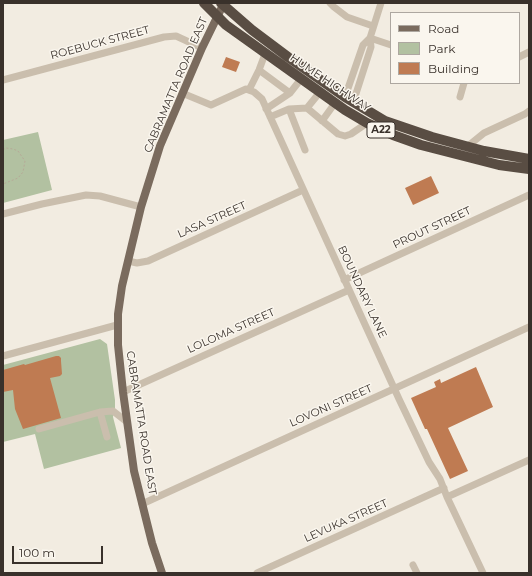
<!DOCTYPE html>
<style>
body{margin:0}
#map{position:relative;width:532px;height:576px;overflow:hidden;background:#f2ece1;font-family:Montserrat,sans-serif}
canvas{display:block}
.frame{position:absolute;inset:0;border:4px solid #39312b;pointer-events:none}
.legend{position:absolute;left:390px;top:12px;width:130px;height:72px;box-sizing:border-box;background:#faf6ee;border:1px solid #ada7a0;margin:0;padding:5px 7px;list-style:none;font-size:12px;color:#39312b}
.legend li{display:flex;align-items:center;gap:8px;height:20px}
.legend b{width:20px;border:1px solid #ada7a0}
.scale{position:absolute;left:12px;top:546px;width:91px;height:18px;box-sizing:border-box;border:2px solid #39312b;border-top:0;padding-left:5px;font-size:12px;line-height:14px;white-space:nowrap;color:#39312b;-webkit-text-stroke:3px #faf6ee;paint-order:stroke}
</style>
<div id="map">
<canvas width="532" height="576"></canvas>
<div class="frame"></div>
<ul class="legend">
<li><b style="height:5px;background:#7a6b5e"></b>Road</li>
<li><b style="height:11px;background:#b2c1a1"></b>Park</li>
<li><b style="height:11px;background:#bf7b52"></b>Building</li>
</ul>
<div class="scale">100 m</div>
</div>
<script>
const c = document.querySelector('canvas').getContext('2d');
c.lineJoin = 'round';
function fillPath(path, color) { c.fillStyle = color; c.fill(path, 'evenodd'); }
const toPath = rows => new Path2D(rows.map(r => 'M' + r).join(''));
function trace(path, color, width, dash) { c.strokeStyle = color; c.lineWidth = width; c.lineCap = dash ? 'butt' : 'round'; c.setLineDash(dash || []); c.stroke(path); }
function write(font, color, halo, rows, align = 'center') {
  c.font = font + ' Montserrat,sans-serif'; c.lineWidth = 3; c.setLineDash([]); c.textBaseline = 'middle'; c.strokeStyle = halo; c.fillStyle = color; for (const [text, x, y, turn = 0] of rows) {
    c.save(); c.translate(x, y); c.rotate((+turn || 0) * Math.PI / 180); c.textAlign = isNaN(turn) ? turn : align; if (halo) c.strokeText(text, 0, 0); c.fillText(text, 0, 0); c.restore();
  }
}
fillPath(toPath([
 [38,132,52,190,3,203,3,140],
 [100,339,107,344,115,400,115,408,113,417,121,448,44,469,35,434,3,442,3,365]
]), '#b2c1a1');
fillPath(toPath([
 [226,57,240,62,236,72,222,67],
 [431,176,439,193,413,205,405,188],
 [56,356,59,356,61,358,61,361,62,374,60,376,50,378,61,418,23,429,15,409,13,390,3,392,3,370,24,364,25,365],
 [476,367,493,407,448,428,468,471,450,479,427,429,425,429,411,398,436,387,434,382,440,379,441,383]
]), '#bf7b52');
trace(toPath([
 [3,150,6,148,13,149,18,151,25,161,23,172,18,178,3,184]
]), '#b6a997', 1, [2, 2]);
trace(toPath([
 [330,3,334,7,347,17,373,26],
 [370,38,391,45],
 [519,57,529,52],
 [259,70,290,93],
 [3,80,164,37,176,36,202,48],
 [249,90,259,70,265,54],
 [182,93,211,105,246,89,254,92,262,99,399,399,429,462,440,479,447,497,483,573],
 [345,97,363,45,370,38],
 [460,97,464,83],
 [353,103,371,47,370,38,381,3],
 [307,108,320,92],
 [266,109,290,93,301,79],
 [289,109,305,150],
 [270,117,289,109,307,108,338,134,345,136,351,134,367,123],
 [322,121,335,103],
 [468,146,484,133,525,114,529,111],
 [3,214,42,204,86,195,100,196,141,207],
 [128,261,137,263,148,261,303,190],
 [344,280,529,195],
 [3,356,117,325],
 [123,392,349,290],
 [39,429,100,412],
 [107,437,100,412,113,411,127,422],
 [447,497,529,460],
 [142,504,529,327],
 [413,565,417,573],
 [257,573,444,488]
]), '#cabead', 7);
trace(toPath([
 [162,573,152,543,134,471,123,392,118,345,118,314,122,286,141,207,160,146,202,48,223,5]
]), '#7a6b5e', 8);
trace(toPath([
 [204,3,226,25,345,110,367,123,393,135,421,145,499,165,529,169],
 [221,3,252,30,288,57,345,97,385,121,432,137,484,151,529,159]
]), '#594d43', 10);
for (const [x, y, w] of [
 [381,130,28]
]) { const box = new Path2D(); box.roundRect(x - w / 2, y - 8, w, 16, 3); c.fillStyle = '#faf6ee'; c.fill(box); trace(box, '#39312b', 1); }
write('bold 10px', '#39312b', null, [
 ["A22",381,130]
]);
write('11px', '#39312b', '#faf6ee', [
 ["ROEBUCK STREET",100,43,-15],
 ["HUME HIGHWAY",330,83,34],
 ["CABRAMATTA ROAD EAST",176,85,-67],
 ["LASA STREET",212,220,-24],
 ["PROUT STREET",432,228,-25],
 ["BOUNDARY LANE",362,292,65],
 ["LOLOMA STREET",231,331,-24],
 ["LOVONI STREET",331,406,-24],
 ["CABRAMATTA ROAD EAST",141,423,81],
 ["LEVUKA STREET",346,521,-24]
]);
</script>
